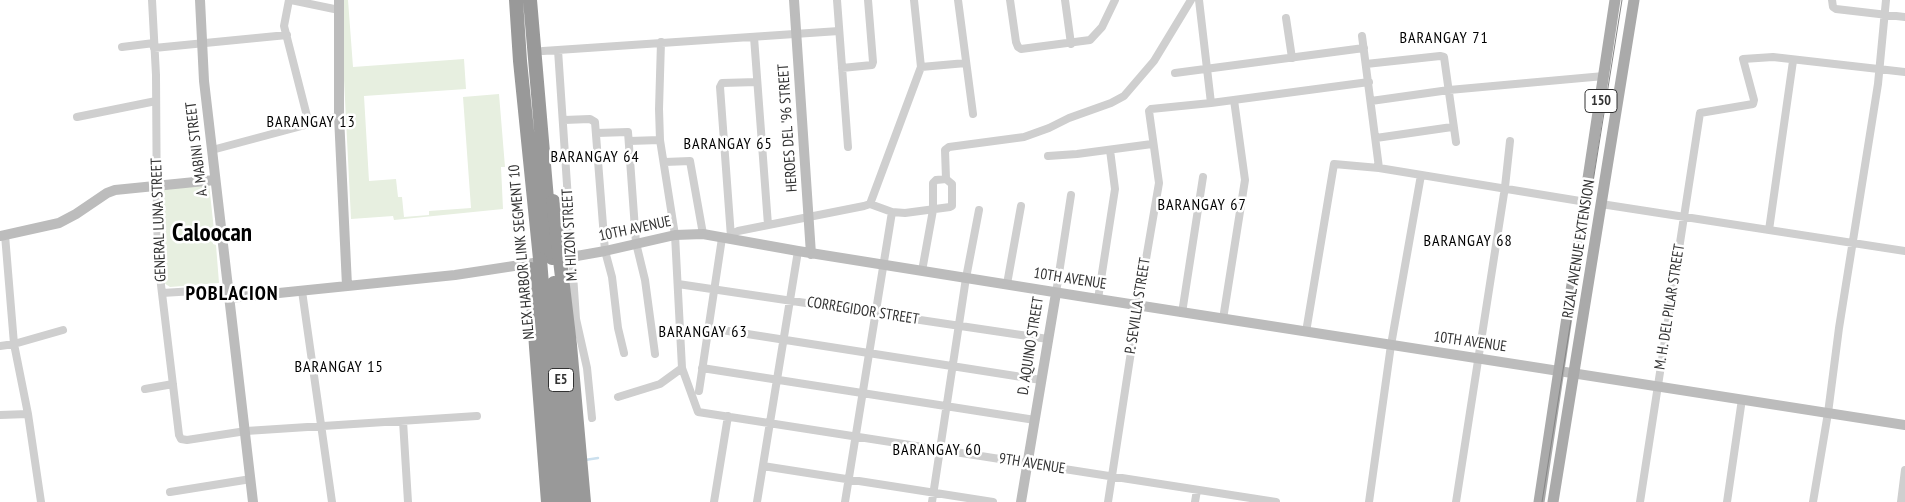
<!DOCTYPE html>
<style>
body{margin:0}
canvas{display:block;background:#fff}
</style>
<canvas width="1905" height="502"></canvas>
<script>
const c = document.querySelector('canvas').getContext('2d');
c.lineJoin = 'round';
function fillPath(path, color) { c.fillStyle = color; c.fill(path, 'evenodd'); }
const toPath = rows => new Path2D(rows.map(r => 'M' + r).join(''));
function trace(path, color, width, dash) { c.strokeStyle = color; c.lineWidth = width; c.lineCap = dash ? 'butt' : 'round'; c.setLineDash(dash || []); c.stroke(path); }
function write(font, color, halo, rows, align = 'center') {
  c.font = font + ' "PT Sans Narrow",sans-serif'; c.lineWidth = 5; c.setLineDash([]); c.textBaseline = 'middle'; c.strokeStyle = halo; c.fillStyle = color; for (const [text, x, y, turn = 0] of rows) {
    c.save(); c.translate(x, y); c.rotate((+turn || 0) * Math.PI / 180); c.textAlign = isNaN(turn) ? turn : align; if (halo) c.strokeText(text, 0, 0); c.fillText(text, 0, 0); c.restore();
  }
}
fillPath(toPath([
 [340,0,348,0,353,67,464,59,466,89,364,96,369,181,396,179,398,197,402,197,404,217,429,215,429,211,471,208,463,97,499,94,505,167,501,167,503,209,394,220,393,216,351,219],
 [209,184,214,230,212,230,213,244,216,245,219,283,170,287,164,283,158,188]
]), '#e7efe0');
trace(toPath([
 [585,460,598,458]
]), '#cce0ee', 2.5);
trace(toPath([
 [152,0,156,75,157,227,161,285,179,435,181,439,187,440,246,431,477,416],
 [289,0,284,26,309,124],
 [291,0,339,10],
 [837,0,848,147],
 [958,0,973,114],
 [1010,0,1016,42,1018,47,1021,49,1090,40,1102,27,1115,0],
 [1065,0,1071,44],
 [1199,0,1211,103],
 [1832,0,1833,7,1836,9,1905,17],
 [1286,18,1292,58],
 [1362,36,1379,168],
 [754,37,768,225],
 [661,42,659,109,660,140,675,235,682,368,698,412,1276,502],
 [122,47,154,43],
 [154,48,287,35],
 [558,50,576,319,587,368,592,418],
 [543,51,839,31],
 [1366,64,1440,56,1444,57,1456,142],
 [921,67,966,63],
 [842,68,872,65,873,62,868,0],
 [1175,73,1364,48],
 [1371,101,1449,90,1604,76],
 [77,117,156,101],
 [564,120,590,119,595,122,605,251,612,277,618,328,624,353],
 [597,133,628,132,636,243,645,280,655,354],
 [1376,138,1452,127],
 [629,141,660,140],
 [212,150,339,116],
 [1048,156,1077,154,1152,144],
 [665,162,690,161,703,234],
 [946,179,945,150,949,147,1024,137,1049,128,1069,118,1111,103,1124,96,1154,61,1191,0],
 [870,204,921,67,914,0],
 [1601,204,1905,251],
 [1769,230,1793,61],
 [5,235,14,344,28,414,41,502],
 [731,235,738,231,864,206,870,204,892,212,905,213,950,207,952,206,952,184,946,179],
 [731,237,720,87,722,83,757,82],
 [922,271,933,210,933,183,936,180,946,179],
 [678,284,1048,339],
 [1007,284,1021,206],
 [302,291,332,502],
 [162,293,228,289],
 [1056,293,1071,195],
 [1098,299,1115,189,1110,150],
 [1182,313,1203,177],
 [1223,319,1245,180,1234,100],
 [709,328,1041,380],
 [1306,332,1334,164,1379,168,1586,202],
 [0,346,14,344,63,330],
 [702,368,1035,420],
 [145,389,173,384],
 [699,391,722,238],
 [618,397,660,384,682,368],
 [0,415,28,414],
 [403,421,408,502],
 [763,466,993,502],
 [170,492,251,479],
 [714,502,728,416],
 [757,502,798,251],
 [845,502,892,212],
 [932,502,966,278,979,210],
 [1108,502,1138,306,1159,183,1149,111,1151,109,1211,103,1369,82],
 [1195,502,1197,490],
 [1369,502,1391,345,1421,175],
 [1456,502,1505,187,1510,141],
 [1640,502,1700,113,1753,104,1754,100,1743,59,1773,57,1905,72],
 [1727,502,1742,399],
 [1813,502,1828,413,1839,328,1878,84,1886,0],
 [1901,502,1905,470]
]), '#cfcfcf', 8);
trace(toPath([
 [200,0,204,81,253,502],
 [339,0,339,116,347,286],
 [794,0,811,254],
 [0,236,59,223,76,214,107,193,115,190,215,180],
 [554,260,605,251,675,235,703,234,798,251,1085,297,1905,425],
 [230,298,455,275,540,262],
 [1021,502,1056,293]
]), '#bcbcbc', 10);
trace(toPath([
 [1539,502,1615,0],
 [1553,502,1634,0]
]), '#aaa', 11);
trace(toPath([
 [516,0,520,61,540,259],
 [530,0,552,258]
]), '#999', 14);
trace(toPath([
 [1542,502,1622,0]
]), '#878787', 1);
trace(toPath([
 [553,201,570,345,584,502],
 [540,259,559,502],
 [531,269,536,347,548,502],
 [554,283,571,502]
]), '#999', 14);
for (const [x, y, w] of [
 [1601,101,32],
 [561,380,25]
]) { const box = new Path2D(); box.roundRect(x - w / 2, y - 11.5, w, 23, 4); c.fillStyle = '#fff'; c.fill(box); trace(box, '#323232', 1); }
write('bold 14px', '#323232', null, [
 ["150",1601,101],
 ["E5",561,380]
]);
write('15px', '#323232', '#fff', [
 ["HEROES DEL '96 STREET",788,128,-94],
 ["A. MABINI STREET",197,149,-97],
 ["GENERAL LUNA STREET",159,220,-92],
 ["10TH AVENUE",635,229,-12],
 ["M. HIZON STREET",570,235,-93],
 ["RIZAL AVENUE EXTENSION",1579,249,-81],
 ["NLEX HARBOR LINK SEGMENT 10",522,252,-95],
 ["10TH AVENUE",1070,279,9],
 ["P. SEVILLA STREET",1138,306,-81],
 ["M. H. DEL PILAR STREET",1670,307,-81],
 ["CORREGIDOR STREET",863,311,9],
 ["10TH AVENUE",1470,342,8],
 ["D. AQUINO STREET",1031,346,-81],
 ["9TH AVENUE",1032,464,9]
]);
c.letterSpacing = '1px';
write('16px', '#000', '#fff', [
 ["BARANGAY 71",1444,38],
 ["BARANGAY 13",311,122],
 ["BARANGAY 65",728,144],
 ["BARANGAY 64",595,157],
 ["BARANGAY 67",1202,205],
 ["BARANGAY 68",1468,241],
 ["BARANGAY 63",703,332],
 ["BARANGAY 15",339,367],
 ["BARANGAY 60",937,450]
]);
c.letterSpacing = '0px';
c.letterSpacing = '1px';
write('bold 20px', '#000', '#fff', [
 ["POBLACION",232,294]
]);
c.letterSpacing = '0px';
write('bold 25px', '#000', '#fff', [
 ["Caloocan",212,234]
]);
</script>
